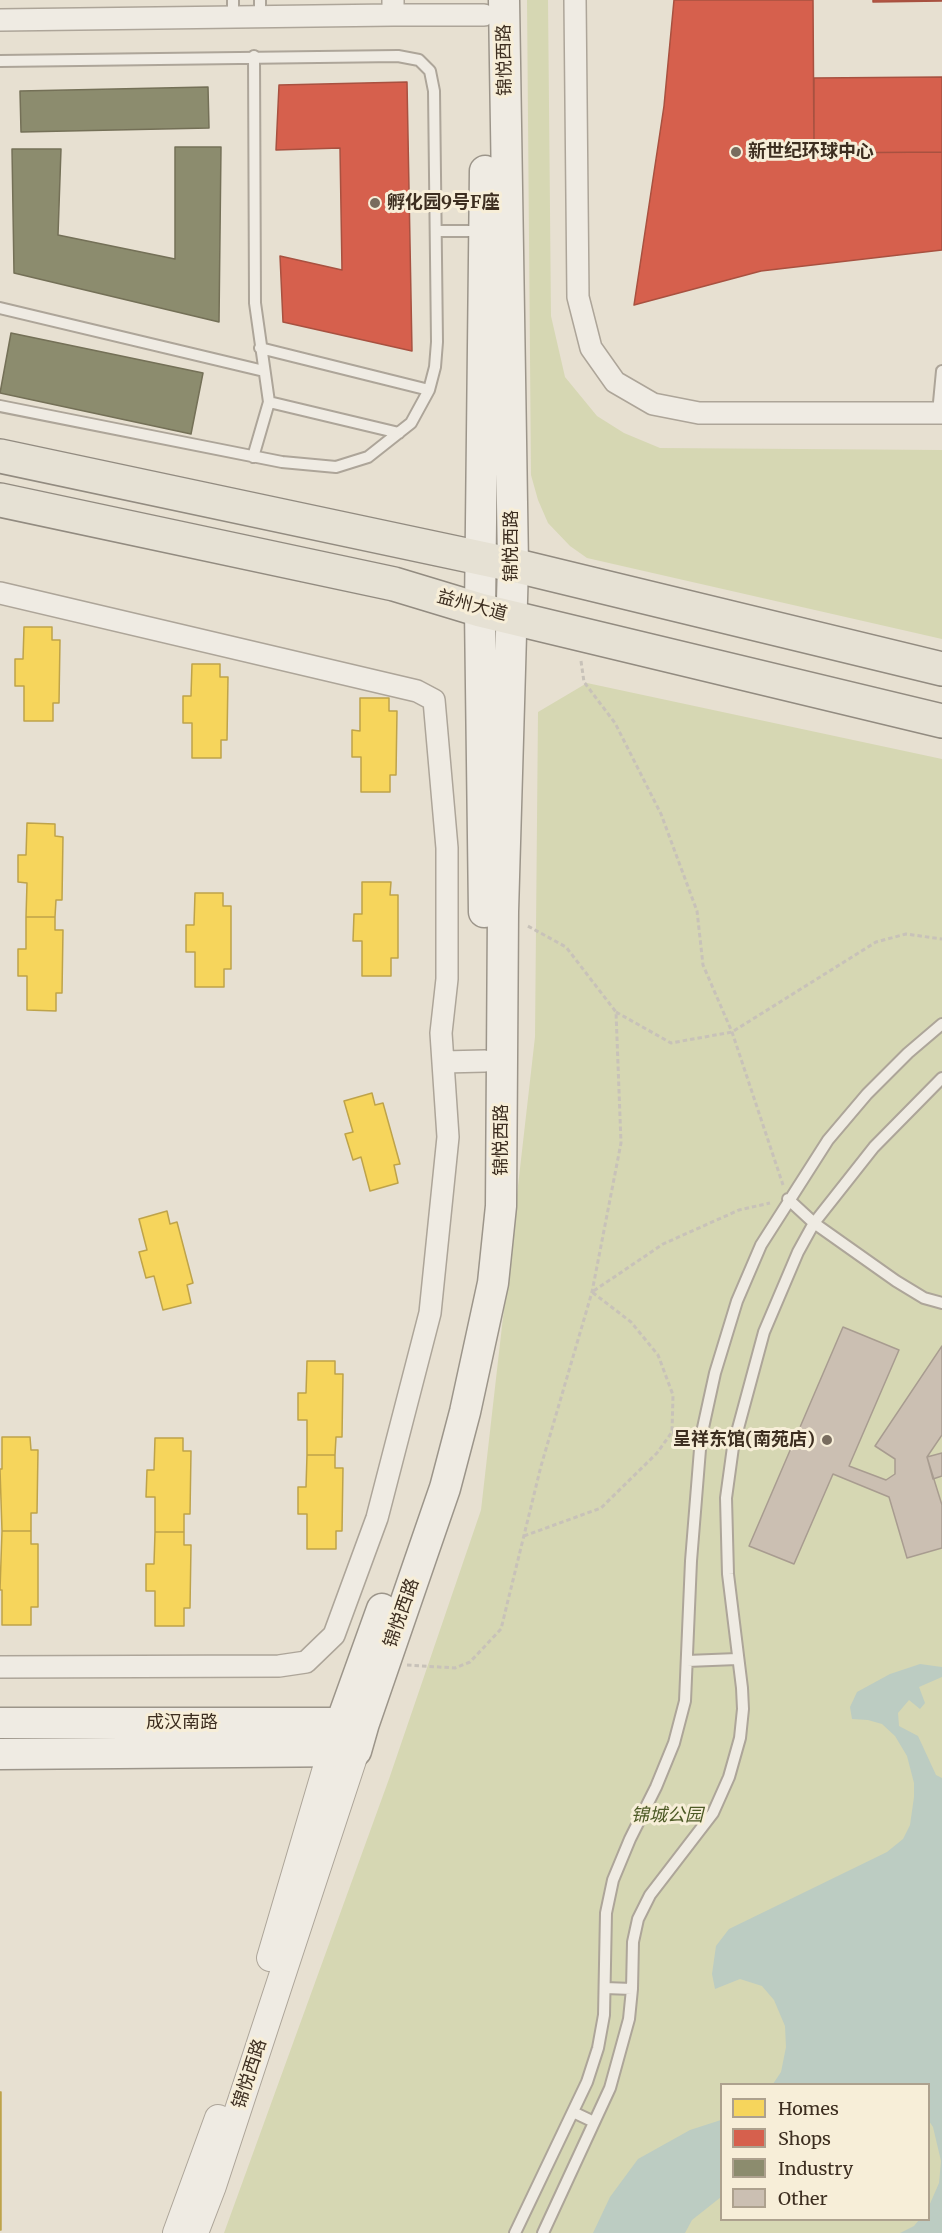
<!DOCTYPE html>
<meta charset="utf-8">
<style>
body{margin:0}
#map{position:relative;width:942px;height:2233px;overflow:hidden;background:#e7e0d1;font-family:Merriweather,serif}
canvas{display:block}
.legend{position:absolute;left:720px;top:2083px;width:210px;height:138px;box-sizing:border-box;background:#f7eed8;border:2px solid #ada18e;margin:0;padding:8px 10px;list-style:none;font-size:18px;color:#3d2e20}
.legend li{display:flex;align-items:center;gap:12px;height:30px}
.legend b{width:30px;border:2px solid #ada18e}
</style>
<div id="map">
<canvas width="942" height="2233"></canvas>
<ul class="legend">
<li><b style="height:16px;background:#f6d55c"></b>Homes</li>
<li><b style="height:16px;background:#d6604d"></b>Shops</li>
<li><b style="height:16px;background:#8c8c6e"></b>Industry</li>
<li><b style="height:16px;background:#cbbfb2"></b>Other</li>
</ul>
</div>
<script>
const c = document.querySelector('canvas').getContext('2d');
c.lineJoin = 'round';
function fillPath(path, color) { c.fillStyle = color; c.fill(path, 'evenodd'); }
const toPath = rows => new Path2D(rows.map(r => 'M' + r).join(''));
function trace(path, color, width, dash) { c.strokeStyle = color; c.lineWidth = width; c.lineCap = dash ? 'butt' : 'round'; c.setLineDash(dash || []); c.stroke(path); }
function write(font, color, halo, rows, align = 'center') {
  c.font = font + ' Merriweather,"Noto Sans SC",serif'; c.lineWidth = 6; c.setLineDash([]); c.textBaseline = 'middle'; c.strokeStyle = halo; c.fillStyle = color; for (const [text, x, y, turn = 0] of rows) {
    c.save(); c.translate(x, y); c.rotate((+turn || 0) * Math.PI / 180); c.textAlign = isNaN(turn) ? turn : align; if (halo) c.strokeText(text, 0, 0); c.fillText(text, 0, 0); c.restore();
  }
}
fillPath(toPath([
 [527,0,548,0,551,316,565,377,597,416,624,433,660,448,942,450,942,639,587,558,570,546,548,523,538,500,531,475],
 [587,683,942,759,942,2233,224,2233,389,1779,481,1510,535,1037,538,712],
 [722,2084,928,2084,928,2220,722,2220]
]), '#d6d7b3');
fillPath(toPath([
 [920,1664,942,1667,942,1677,919,1687,925,1703,920,1709,909,1700,898,1713,899,1726,918,1736,936,1775,942,1778,942,2233,900,2233,914,2226,919,2220,928,2220,929,2206,939,2183,941,2161,933,2127,929,2121,928,2084,773,2084,781,2072,786,2047,785,2026,774,2000,762,1986,740,1979,715,1989,712,1974,716,1946,729,1929,887,1852,903,1839,910,1825,914,1797,914,1783,907,1756,895,1736,882,1724,868,1720,852,1719,850,1707,857,1692,890,1674],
 [721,2120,721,2197,692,2220,685,2233,593,2233,610,2197,638,2159,690,2130]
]), '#bcccc2');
const homes = toPath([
 [24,627,52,627,52,640,60,640,59,703,53,703,53,721,24,721,24,686,15,686,15,659,23,659,24,627],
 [192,664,220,664,220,677,228,677,227,740,221,740,221,758,192,758,192,723,183,723,183,696,191,696,192,664],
 [360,698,389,698,389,711,397,711,396,775,390,775,390,792,361,792,361,757,352,757,352,730,360,731,360,698],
 [27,823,55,824,55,836,63,837,62,900,56,900,55,917,26,917,27,883,18,882,18,855,26,855,27,823],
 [362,882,391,882,390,895,398,895,398,958,391,958,391,976,362,976,362,941,353,941,354,914,362,914,362,882],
 [195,893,223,893,223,906,231,906,231,969,224,969,224,987,195,987,195,952,186,952,186,925,194,925,195,893],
 [26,917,55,917,55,930,63,930,62,993,56,993,56,1011,27,1010,27,976,18,976,18,949,26,949,26,917],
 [372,1093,375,1105,383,1103,400,1164,394,1165,398,1183,370,1191,361,1157,353,1160,345,1134,353,1132,344,1101,372,1093],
 [167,1211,170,1224,177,1222,193,1283,187,1285,191,1303,163,1310,154,1276,146,1278,139,1252,147,1250,139,1219,167,1211],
 [307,1361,335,1361,335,1374,343,1374,342,1437,336,1437,335,1455,307,1455,307,1420,298,1420,298,1393,306,1393,307,1361],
 [2,1437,30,1437,31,1450,38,1450,37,1513,31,1513,31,1531,2,1531,0,1469,2,1469,2,1437],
 [155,1438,183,1438,183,1451,191,1451,190,1514,184,1514,184,1532,155,1532,155,1497,146,1497,147,1470,154,1470,155,1438],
 [307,1455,335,1455,335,1468,343,1468,342,1531,336,1531,336,1549,307,1549,307,1514,298,1514,298,1487,306,1487,307,1455],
 [2,1531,31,1531,31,1544,38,1544,38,1607,31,1607,31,1625,2,1625,2,1590,0,1590,2,1531],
 [155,1532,184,1532,184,1545,191,1545,190,1608,184,1608,184,1626,155,1626,155,1591,146,1591,146,1564,154,1564,155,1532],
 [0,2092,1,2092,1,2230,0,2230,0,2092]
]);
fillPath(homes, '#f6d55c');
trace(homes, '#bea34a', 1.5);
const shops = toPath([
 [674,0,813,0,814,153,942,152,942,250,761,271,634,305,664,106,674,0],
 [873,0,942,0,942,1,873,2,873,0],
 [942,77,942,152,814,153,814,78,942,77],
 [407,82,412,351,283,322,280,256,342,270,340,148,276,150,279,85,407,82]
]);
fillPath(shops, '#d6604d');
trace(shops, '#a85140', 1.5);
const industry = toPath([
 [208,87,209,128,21,132,20,91,208,87],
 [175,147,221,147,219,322,14,273,12,149,61,149,58,235,175,259,175,147],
 [11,333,203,373,191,434,0,393,11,333]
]);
fillPath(industry, '#8c8c6e');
trace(industry, '#747057', 1.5);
const building = toPath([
 [843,1327,899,1350,849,1466,886,1480,895,1474,895,1459,875,1446,942,1346,942,1435,927,1457,942,1505,942,1548,907,1558,889,1497,833,1474,794,1564,749,1546,843,1327],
 [942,1453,942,1476,933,1479,927,1457,942,1453]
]);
fillPath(building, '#cbbfb2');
trace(building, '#a89c90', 1.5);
const service = toPath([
 [233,0,233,17],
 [260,0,260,16],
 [0,61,398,56,419,60,430,71,434,91,437,342,435,367,429,390,411,423,368,457,336,467,282,462,0,406],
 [437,231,482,231],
 [0,308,264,371],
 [260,348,429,390],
 [269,402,399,433],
 [938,413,942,371],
 [253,457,269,402,255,303,254,56],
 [788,1199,814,1223,896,1281,924,1298,942,1303],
 [687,1661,737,1659],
 [605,1988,632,1989],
 [573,2112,594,2122],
 [515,2233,587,2082,598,2048,604,2015,606,1913,613,1880,630,1839,656,1787,674,1743,685,1701,691,1561,701,1437,715,1373,737,1301,761,1245,828,1140,867,1094,908,1053,942,1024],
 [543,2233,610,2088,629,2019,632,1989,633,1942,638,1919,650,1895,713,1813,729,1777,740,1738,743,1709,742,1688,728,1574,726,1498,733,1447,764,1332,798,1252,814,1223,874,1147,942,1078]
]);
const minor = toPath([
 [575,0,578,297,591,348,615,382,653,404,699,413,942,413],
 [393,15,484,15],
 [0,20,393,15,393,0],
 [0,593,417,691,434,700,447,848,447,979,441,1033,448,1137,430,1313,377,1518,334,1635,306,1662,279,1666,0,1667],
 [443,1062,485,1061]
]);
const tertiary = toPath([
 [270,1958,331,1751],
 [176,2233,218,2118],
 [195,2233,213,2186,356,1751]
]);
const secondary = toPath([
 [484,912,480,610,485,171],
 [0,1723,358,1723],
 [331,1751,382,1609],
 [0,1754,356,1751,364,1723,445,1488,465,1412,493,1283,501,1206,503,912,513,565,504,0]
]);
const primary = toPath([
 [0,456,513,565,942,669],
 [0,500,394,584,480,610,942,721]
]);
trace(service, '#ada599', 14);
trace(minor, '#ada599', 24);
trace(tertiary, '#ada599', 28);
trace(secondary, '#9c958a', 33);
trace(primary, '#928b80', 36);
trace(toPath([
 [581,661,584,682,615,723,661,814,697,911,703,965,732,1032,783,1185],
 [616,1012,671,1043,732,1032,876,942,906,934,942,939],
 [672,1432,688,1435],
 [524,1536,601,1508,657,1453,672,1432,673,1395,658,1355,631,1322,592,1292,663,1244,739,1210,770,1203],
 [407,1665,455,1668,470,1662,501,1629,541,1466,592,1292,621,1143,616,1012,566,947,526,925]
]), '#c8c2b9', 3, [4.5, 3]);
trace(service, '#efebe3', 10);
trace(minor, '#efebe3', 21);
trace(tertiary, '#efebe3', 26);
trace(secondary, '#efebe3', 30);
trace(primary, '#e6e1d4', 33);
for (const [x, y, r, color] of [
 [736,152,6,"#786c5e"],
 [375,203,6,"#786c5e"],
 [827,1440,6,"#786c5e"]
]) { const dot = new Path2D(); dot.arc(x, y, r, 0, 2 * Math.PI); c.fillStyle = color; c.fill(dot); trace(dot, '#f7eed8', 2); }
write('18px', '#3d2e20', '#f7eed8', [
 ["锦悦西路",505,60,-91],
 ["锦悦西路",512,546,-90],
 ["益州大道",472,606,15],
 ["锦悦西路",502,1140,-90],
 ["锦悦西路",402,1613,-71],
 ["成汉南路",182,1723],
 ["锦悦西路",250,2074,-72]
]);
write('bold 18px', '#3d2e20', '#f7eed8', [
 ["新世纪环球中心",748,152],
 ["孵化园9号F座",387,203],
 ["呈祥东馆(南苑店)",815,1440,"right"]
], 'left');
write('italic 18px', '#4d5a26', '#f7eed8', [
 ["锦城公园",667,1816]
]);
</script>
